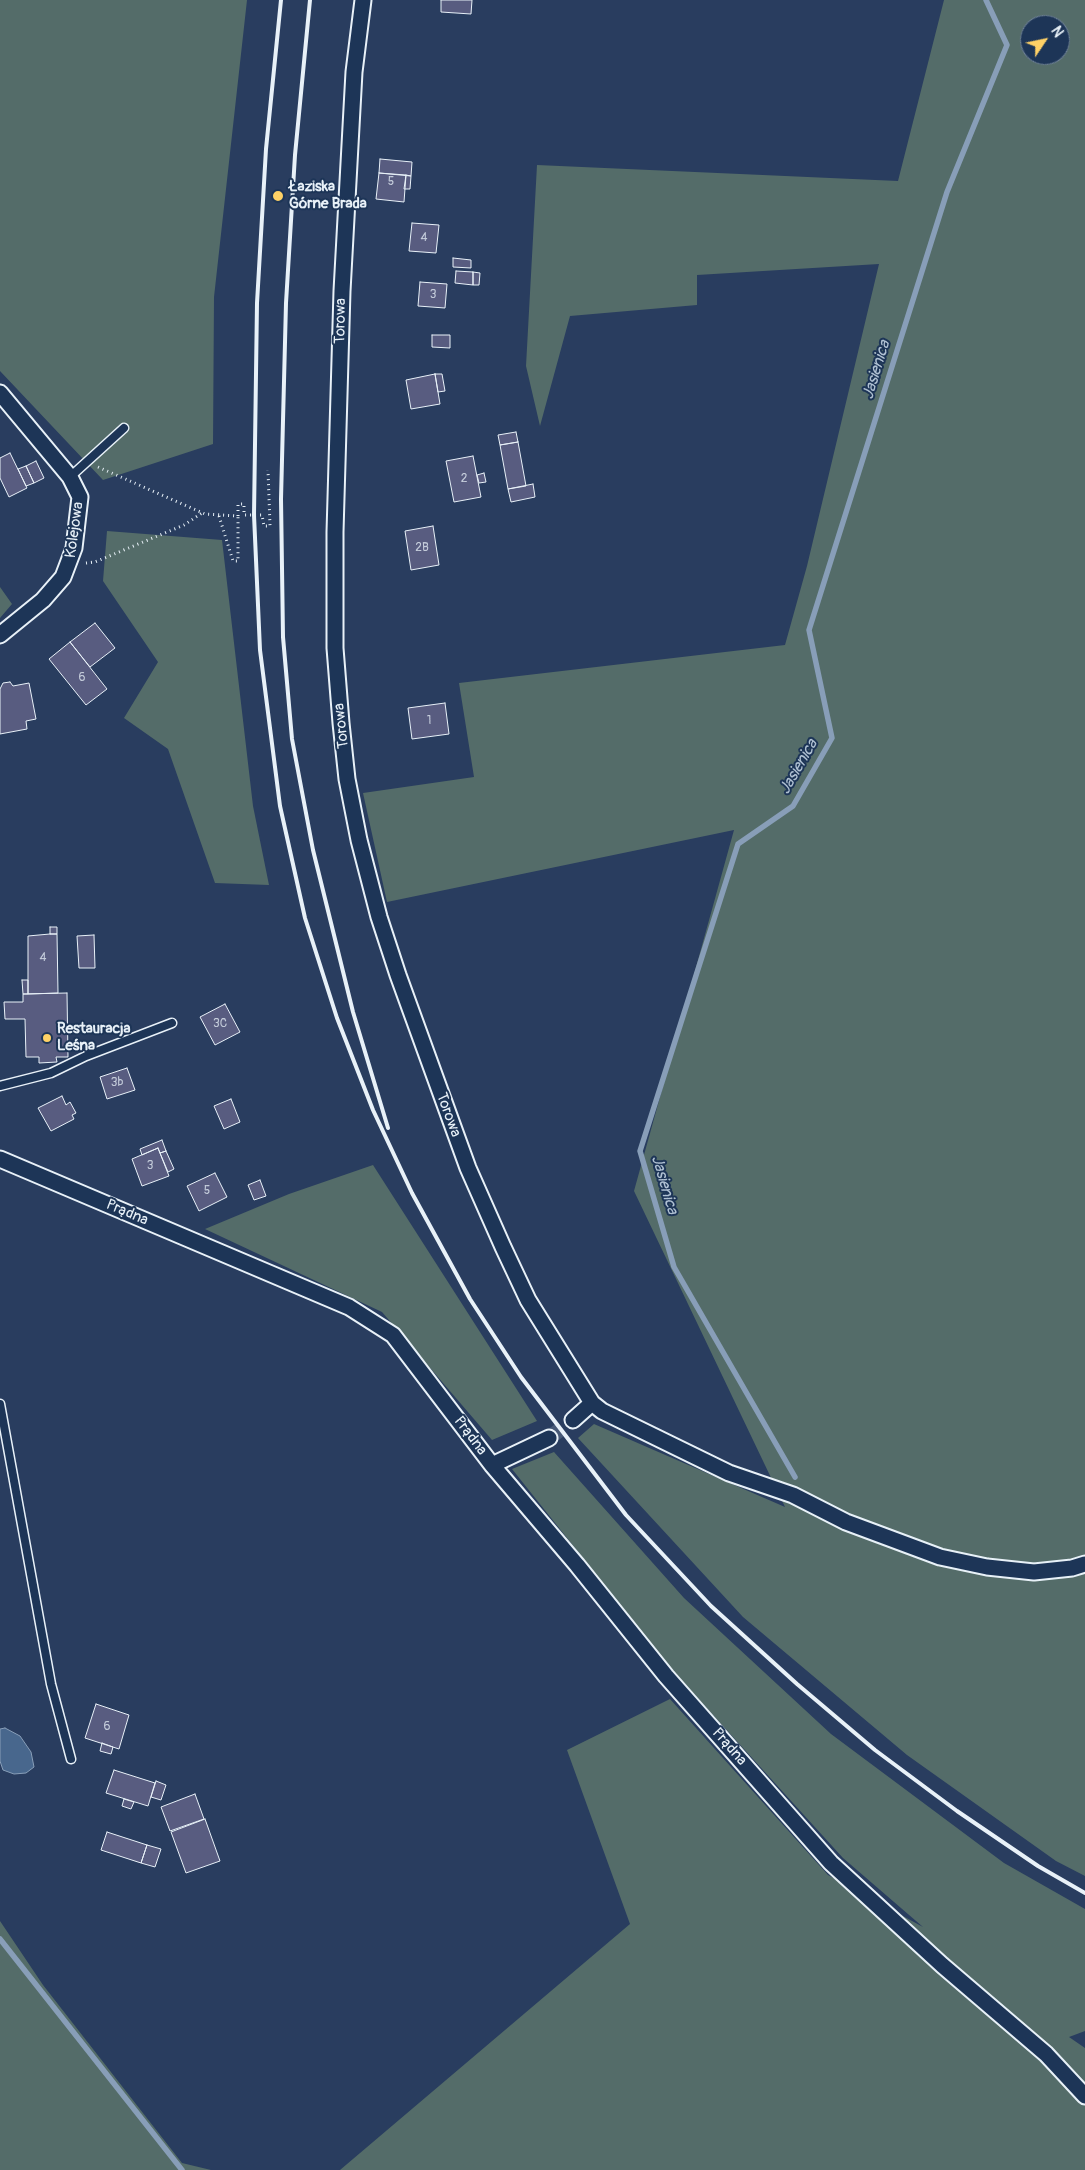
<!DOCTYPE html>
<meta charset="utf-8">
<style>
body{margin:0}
#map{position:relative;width:1085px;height:2170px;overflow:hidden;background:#293d5f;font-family:Pangolin,sans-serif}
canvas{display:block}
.north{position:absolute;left:1020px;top:15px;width:50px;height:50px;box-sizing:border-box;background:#1d3557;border:1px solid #6e8097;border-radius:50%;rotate:56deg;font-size:14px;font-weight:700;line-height:20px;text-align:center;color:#e8f1f8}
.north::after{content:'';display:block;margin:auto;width:18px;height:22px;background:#ffd166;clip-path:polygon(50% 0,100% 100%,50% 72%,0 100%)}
</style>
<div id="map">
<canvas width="1085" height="2170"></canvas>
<div class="north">N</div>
</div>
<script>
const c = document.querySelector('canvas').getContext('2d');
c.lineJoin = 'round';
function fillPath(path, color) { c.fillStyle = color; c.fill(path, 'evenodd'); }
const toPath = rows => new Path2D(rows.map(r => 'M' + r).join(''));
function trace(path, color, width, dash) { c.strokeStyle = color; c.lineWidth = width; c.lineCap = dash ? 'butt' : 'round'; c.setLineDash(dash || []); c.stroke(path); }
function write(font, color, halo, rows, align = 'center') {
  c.font = font + ' Pangolin,sans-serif'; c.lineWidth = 4; c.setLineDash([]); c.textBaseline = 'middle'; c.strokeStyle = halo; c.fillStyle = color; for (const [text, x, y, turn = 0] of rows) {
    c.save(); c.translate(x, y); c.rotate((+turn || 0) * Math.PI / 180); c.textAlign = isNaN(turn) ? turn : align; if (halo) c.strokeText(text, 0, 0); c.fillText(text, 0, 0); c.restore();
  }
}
fillPath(toPath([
 [0,0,247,0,214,297,213,444,103,480,0,371],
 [944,0,1085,0,1085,1876,1056,1861,907,1755,743,1617,578,1438,594,1424,785,1507,634,1191,734,830,387,902,363,793,474,777,459,683,785,645,807,566,879,264,697,275,697,305,570,316,540,426,526,366,537,165,898,181],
 [1030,25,1060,25,1060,55,1030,55],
 [107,531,222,540,253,806,269,885,215,883,168,749,124,718,158,662,103,581],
 [0,587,12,604,0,618],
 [373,1165,537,1421,492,1440,382,1312,205,1229,289,1194],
 [554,1452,684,1598,831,1734,1004,1863,1085,1909,1085,2031,1069,2037,1085,2048,1085,2170,340,2170,630,1924,567,1750,670,1699,828,1875,923,1927,843,1858,673,1671,512,1469],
 [0,1921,43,1985,182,2163,211,2170,0,2170]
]), '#546c69');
const water = toPath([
 [5,1728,20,1736,31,1752,34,1767,26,1773,14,1774,3,1770,0,1761,0,1729,5,1728]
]);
fillPath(water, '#48678d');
trace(water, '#889eb8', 1);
trace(toPath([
 [795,1477,674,1267,640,1151,738,844,793,806,832,738,809,630,947,192,1007,45,986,0],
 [0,1939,182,2170]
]), '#889eb8', 5.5);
const building = toPath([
 [441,0,472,0,471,14,441,12,441,0],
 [380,159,412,162,411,176,379,173,380,159],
 [379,173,406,175,404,202,376,199,379,173],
 [406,175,411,176,410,189,404,189,406,175],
 [412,223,439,225,436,253,409,251,412,223],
 [453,258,471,260,471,268,453,267,453,258],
 [456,271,473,272,473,285,455,283,456,271],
 [473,272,480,273,479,285,473,285,473,272],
 [420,282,447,284,445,308,418,306,420,282],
 [432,335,450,335,450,348,432,347,432,335],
 [435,374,442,374,445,391,438,392,435,374],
 [435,374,440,404,411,409,406,380,435,374],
 [516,432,518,442,500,445,498,435,516,432],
 [518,442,526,486,508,489,500,445,518,442],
 [10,453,27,488,9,497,0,478,0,458,10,453],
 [473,456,481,497,454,502,446,461,473,456],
 [36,461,44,478,34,483,26,466,36,461],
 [26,466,34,483,26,486,18,469,26,466],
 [484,473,486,482,479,483,477,475,484,473],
 [533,484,535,497,511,502,508,489,533,484],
 [433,526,439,565,411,570,405,531,433,526],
 [95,623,115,648,90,667,70,642,95,623],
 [70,642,107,689,86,705,49,659,70,642],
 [10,682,13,686,29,683,36,719,26,721,27,729,0,734,0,689,3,683,10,682],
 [445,703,449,734,412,739,408,708,445,703],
 [50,927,57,927,57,934,50,934,50,927],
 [50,934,57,934,58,993,28,994,28,936,50,934],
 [94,935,95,968,79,968,77,936,94,935],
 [22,980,28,980,28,994,23,994,22,980],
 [67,993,68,1057,56,1057,57,1062,39,1063,39,1057,26,1057,25,1019,5,1019,4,1002,23,1002,23,994,67,993],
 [225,1004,240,1032,215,1045,200,1017,225,1004],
 [127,1068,135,1090,107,1099,100,1077,127,1068],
 [62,1096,66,1105,70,1102,76,1113,72,1115,74,1119,51,1131,38,1108,62,1096],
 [231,1099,240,1122,224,1129,214,1106,231,1099],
 [162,1140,166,1151,160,1153,158,1148,142,1155,140,1149,162,1140],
 [158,1148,169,1176,142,1186,132,1159,158,1148],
 [166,1151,174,1169,168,1172,160,1153,166,1151],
 [215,1173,227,1197,199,1211,187,1186,215,1173],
 [260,1180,266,1196,254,1200,248,1185,260,1180],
 [96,1704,129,1715,119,1749,85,1738,96,1704],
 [102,1743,113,1747,111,1754,100,1751,102,1743],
 [114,1770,155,1783,148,1806,106,1793,114,1770],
 [156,1781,166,1785,161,1800,151,1797,156,1781],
 [195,1794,204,1819,170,1831,161,1807,195,1794],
 [124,1799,134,1802,131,1809,122,1806,124,1799],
 [205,1819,220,1861,186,1873,171,1832,205,1819],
 [107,1832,147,1845,141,1863,101,1850,107,1832],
 [147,1845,161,1849,155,1867,141,1863,147,1845]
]);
fillPath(building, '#585c80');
trace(building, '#e8f1f8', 1);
trace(toPath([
 [549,1438,573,1420]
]), '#465876', 15, [15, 8]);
const lane = toPath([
 [70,477,124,428],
 [0,1086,51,1073,86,1056,172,1023],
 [0,1404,51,1684,71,1759]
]);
const street = toPath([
 [363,0,354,72,342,291,335,532,335,648,341,723,347,779,359,840,379,917,398,975,468,1168,503,1247,528,1300,592,1403,602,1411,729,1473,793,1495,846,1522,940,1557,987,1567,1034,1572,1072,1568,1085,1564],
 [0,393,70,477,80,497,74,548,63,577,43,600,0,635],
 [0,1159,349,1307,393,1335,492,1465,577,1565,666,1676,831,1863,942,1965,1046,2054,1085,2096],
 [573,1420,592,1403],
 [492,1465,549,1438]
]);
trace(lane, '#e8f1f8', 11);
trace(street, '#e8f1f8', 19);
trace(toPath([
 [98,467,205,514,238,516,238,504,244,504,244,515,262,515,264,526,270,526,268,470],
 [219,516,233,561,238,561,238,516],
 [86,563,95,562,184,525,202,513]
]), '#e8f1f8', 3, [1, 4]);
trace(lane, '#1d3557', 8);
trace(street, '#1d3557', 15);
trace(toPath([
 [281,0,266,149,257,303,254,515,260,650,280,806,305,918,337,1018,373,1110,412,1193,470,1299,521,1377,626,1515,711,1606,797,1684,875,1750,957,1811,1038,1866,1085,1893],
 [310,0,295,155,286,303,281,499,283,637,292,739,313,850,353,1012,388,1128]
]), '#e8f1f8', 4);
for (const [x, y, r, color] of [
 [278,196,6,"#ffd166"],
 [47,1038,5,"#ffd166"]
]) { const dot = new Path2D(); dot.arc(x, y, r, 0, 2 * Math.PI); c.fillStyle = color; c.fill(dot); trace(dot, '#1d3557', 2); }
write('12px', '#c4ccda', null, [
 ["5",391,182],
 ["4",424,238],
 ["3",433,295],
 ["2",464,479],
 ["2B",422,548],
 ["6",82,678],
 ["1",429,721],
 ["4",43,958],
 ["3C",220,1024],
 ["3b",117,1083],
 ["3",150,1166],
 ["5",207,1191],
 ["6",107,1727]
]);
write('bold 15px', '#e8f1f8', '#1d3557', [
 ["Łaziska",289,187],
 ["Górne Brada",289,204],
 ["Restauracja",57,1029],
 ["Leśna",57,1046]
], 'left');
write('15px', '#e8f1f8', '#1d3557', [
 ["Torowa",341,321,-89],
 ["Kolejowa",75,530,-82],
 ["Torowa",342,726,-96],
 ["Torowa",448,1115,70],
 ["Prądna",127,1213,23],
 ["Prądna",470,1436,53],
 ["Prądna",729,1747,49]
]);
write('italic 16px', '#b0c1d3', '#1d3557', [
 ["Jasienica",877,370,-73],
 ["Jasienica",799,767,-60],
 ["Jasienica",664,1185,74]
]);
</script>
